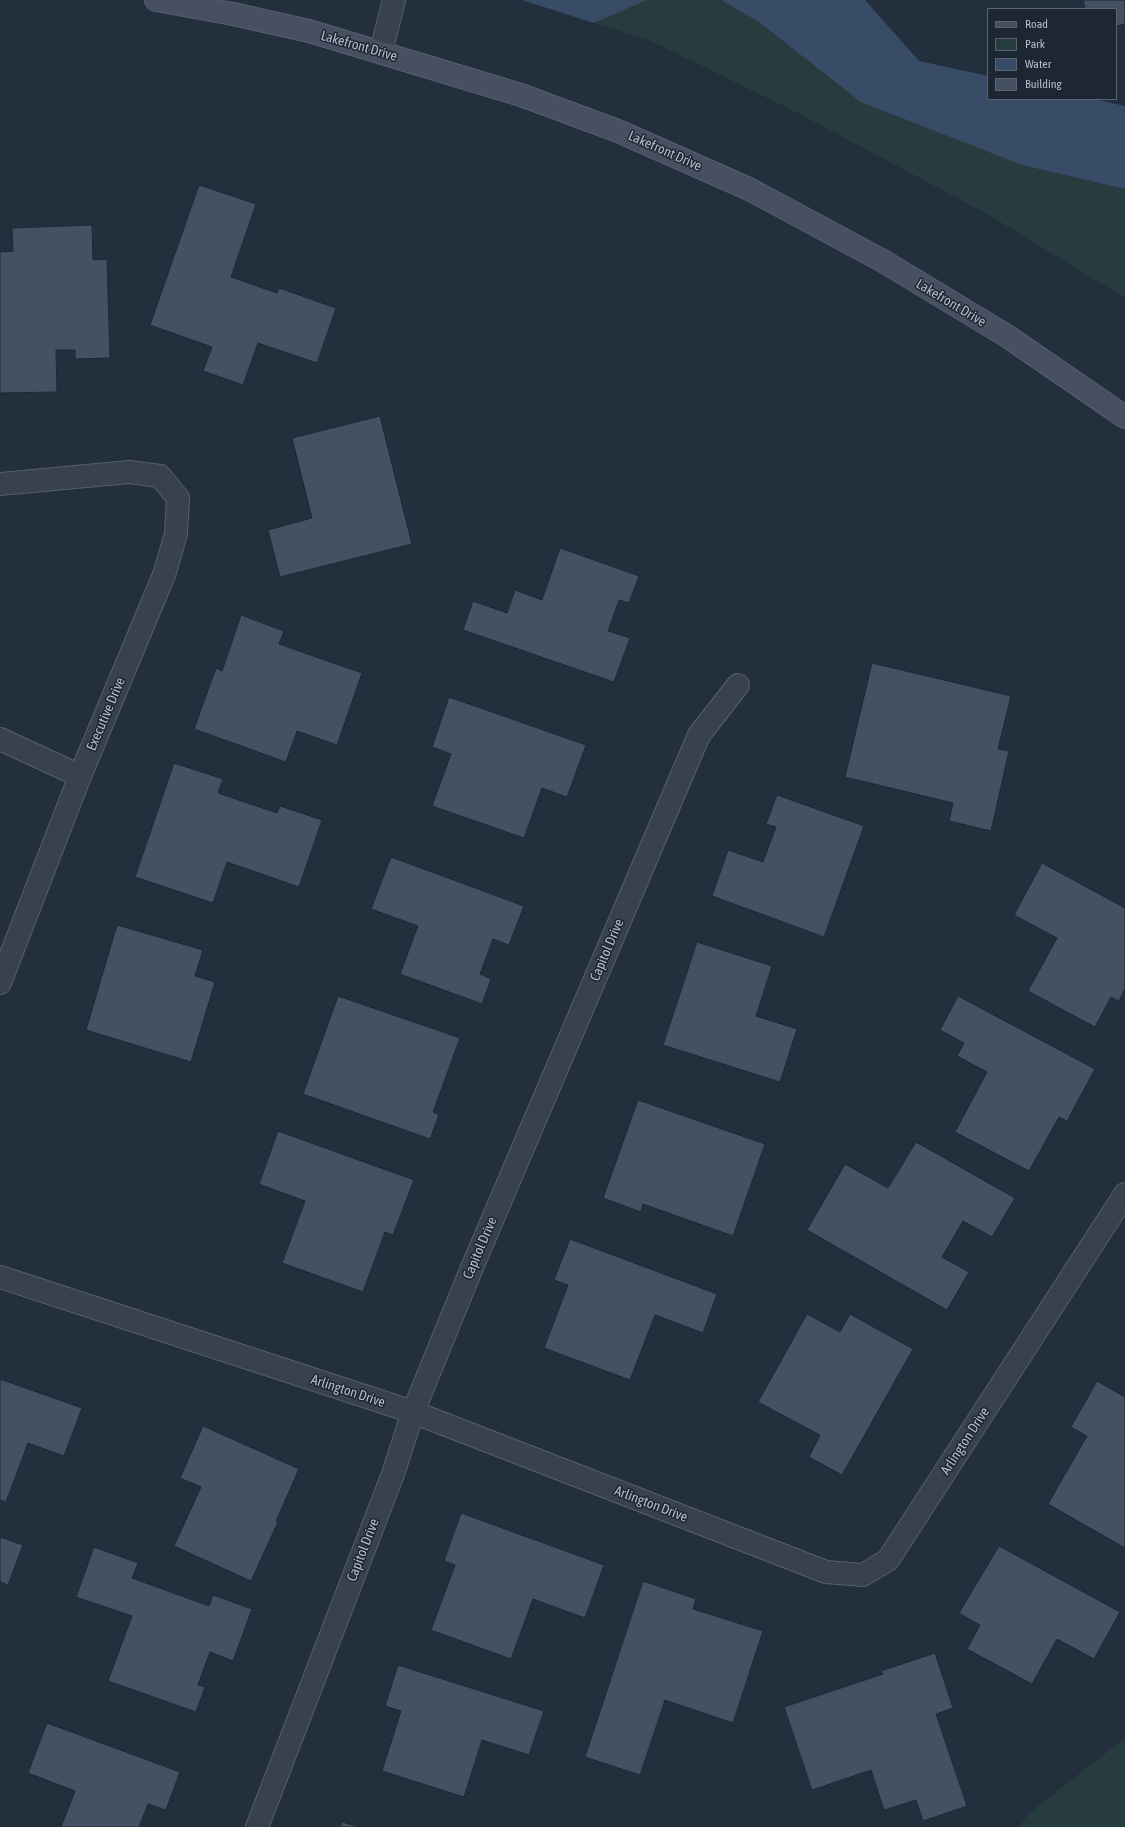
<!DOCTYPE html>
<style>
body{margin:0}
#map{position:relative;width:1125px;height:1827px;overflow:hidden;background:#242f3e;font-family:"Asap Condensed",sans-serif}
canvas{display:block}
.legend{position:absolute;left:987px;top:8px;width:130px;height:92px;box-sizing:border-box;background:#1d2633;border:1px solid #59626f;margin:0;padding:5px 7px;list-style:none;font-size:12px;color:#b4bcc9}
.legend li{display:flex;align-items:center;gap:8px;height:20px}
.legend b{width:20px;border:1px solid #59626f}
</style>
<div id="map">
<canvas width="1125" height="1827"></canvas>
<ul class="legend">
<li><b style="height:5px;background:#465061"></b>Road</li>
<li><b style="height:11px;background:#263c3f"></b>Park</li>
<li><b style="height:11px;background:#394c67"></b>Water</li>
<li><b style="height:11px;background:#455162"></b>Building</li>
</ul>
</div>
<script>
const c = document.querySelector('canvas').getContext('2d');
c.lineJoin = 'round';
function fillPath(path, color) { c.fillStyle = color; c.fill(path, 'evenodd'); }
const toPath = rows => new Path2D(rows.map(r => 'M' + r).join(''));
function trace(path, color, width, dash) { c.strokeStyle = color; c.lineWidth = width; c.lineCap = dash ? 'butt' : 'round'; c.setLineDash(dash || []); c.stroke(path); }
function write(font, color, halo, rows, align = 'center') {
  c.font = font + ' "Asap Condensed",sans-serif'; c.lineWidth = 3; c.setLineDash([]); c.textBaseline = 'middle'; c.strokeStyle = halo; c.fillStyle = color; for (const [text, x, y, turn = 0] of rows) {
    c.save(); c.translate(x, y); c.rotate((+turn || 0) * Math.PI / 180); c.textAlign = isNaN(turn) ? turn : align; if (halo) c.strokeText(text, 0, 0); c.fillText(text, 0, 0); c.restore();
  }
}
fillPath(toPath([
 [647,0,721,0,1022,165,1125,189,1125,298,989,215,794,111,649,40,594,23],
 [1125,1738,1125,1827,1019,1827,1028,1814]
]), '#263c3f');
fillPath(toPath([
 [522,0,647,0,594,23],
 [721,0,865,0,919,61,988,76,988,99,1094,99,1125,106,1125,189,1022,165,861,102,759,22]
]), '#394c67');
const building = toPath([
 [1083,0,1125,0,1125,24,1116,26,1116,9,1085,9,1083,0],
 [199,185,256,204,231,277,277,293,279,288,336,308,317,363,258,343,243,385,203,371,212,347,150,325,199,185],
 [92,225,93,260,107,259,110,358,75,359,75,350,56,350,57,392,0,393,0,252,13,251,12,228,92,225],
 [380,416,412,544,280,577,268,530,312,518,292,438,380,416],
 [560,548,639,576,629,603,619,600,608,631,630,638,614,682,463,630,473,601,507,613,515,590,542,600,560,548],
 [241,615,284,631,279,644,362,673,337,745,297,731,286,762,194,729,216,668,222,671,241,615],
 [872,663,1011,696,998,749,1009,751,991,831,949,821,953,803,845,777,872,663],
 [449,697,586,745,567,797,542,788,524,838,432,806,451,754,432,747,449,697],
 [174,763,223,779,218,793,277,813,280,806,322,820,299,887,227,862,213,903,135,877,174,763],
 [777,795,864,826,824,937,712,896,728,850,763,862,776,827,766,824,777,795],
 [391,857,524,906,509,945,493,939,480,974,491,979,482,1004,400,974,418,926,371,909,391,857],
 [1042,863,1125,908,1125,989,1119,1001,1111,997,1095,1027,1028,991,1057,938,1014,915,1042,863],
 [117,925,203,950,195,976,215,982,191,1062,86,1030,117,925],
 [697,942,772,966,756,1016,797,1029,780,1082,663,1045,697,942],
 [338,996,460,1038,433,1112,439,1115,430,1139,303,1094,338,996],
 [958,996,1095,1069,1067,1121,1059,1117,1029,1171,955,1132,987,1072,957,1056,964,1043,940,1030,958,996],
 [638,1100,765,1144,733,1236,643,1204,641,1212,603,1198,638,1100],
 [278,1131,414,1180,393,1235,385,1232,363,1292,282,1263,305,1201,259,1184,278,1131],
 [916,1142,1015,1198,992,1237,963,1221,942,1257,969,1272,947,1310,807,1230,845,1164,888,1188,916,1142],
 [570,1239,717,1294,703,1333,655,1315,630,1380,544,1348,568,1285,554,1280,570,1239],
 [807,1314,840,1332,850,1314,913,1349,842,1475,809,1457,820,1435,758,1402,807,1314],
 [0,1379,82,1408,64,1456,28,1443,6,1502,0,1500,0,1379],
 [1097,1381,1125,1397,1125,1548,1048,1504,1087,1436,1071,1427,1097,1381],
 [203,1426,299,1469,276,1521,278,1522,251,1581,174,1546,201,1487,180,1478,203,1426],
 [461,1513,604,1565,585,1618,533,1599,511,1659,431,1630,455,1565,444,1561,461,1513],
 [0,1537,23,1545,8,1585,0,1582,0,1537],
 [999,1546,1120,1612,1094,1659,1057,1639,1032,1684,967,1649,980,1625,959,1613,999,1546],
 [94,1547,138,1563,132,1578,209,1606,213,1595,252,1609,233,1661,210,1652,198,1685,205,1687,196,1712,108,1681,132,1616,76,1597,94,1547],
 [643,1581,696,1599,693,1609,763,1631,733,1723,665,1700,640,1775,585,1757,643,1581],
 [935,1653,953,1708,936,1714,967,1806,923,1821,916,1800,884,1810,871,1770,812,1790,784,1707,883,1674,881,1671,935,1653],
 [398,1665,544,1711,529,1755,482,1740,464,1797,382,1771,401,1711,385,1706,398,1665],
 [47,1723,180,1772,166,1810,148,1804,139,1827,61,1827,75,1791,28,1773,47,1723],
 [342,1822,360,1827,340,1827,342,1822]
]);
fillPath(building, '#455162');
trace(building, '#1f2835', 1);
const street = toPath([
 [381,52,394,0],
 [0,484,129,472,160,476,178,498,176,534,164,575,80,776,0,983],
 [0,739,80,776],
 [0,1277,413,1412,826,1572,863,1575,888,1560,1125,1194],
 [257,1827,393,1474,413,1412,471,1270,699,735,738,685]
]);
const secondary = toPath([
 [156,0,233,14,309,31,521,95,618,131,749,189,883,261,1007,336,1125,417]
]);
trace(street, '#565f6c', 24);
trace(secondary, '#565f6c', 24);
trace(street, '#38414e', 22);
trace(secondary, '#465061', 22);
write('14px', '#b4bcc9', '#1d2633', [
 ["Lakefront Drive",359,46,16],
 ["Lakefront Drive",665,151,24],
 ["Lakefront Drive",951,303,31],
 ["Executive Drive",106,714,-67],
 ["Capitol Drive",607,950,-67],
 ["Capitol Drive",480,1248,-67],
 ["Arlington Drive",348,1391,18],
 ["Arlington Drive",965,1441,-57],
 ["Arlington Drive",651,1504,21],
 ["Capitol Drive",363,1550,-69]
]);
</script>
